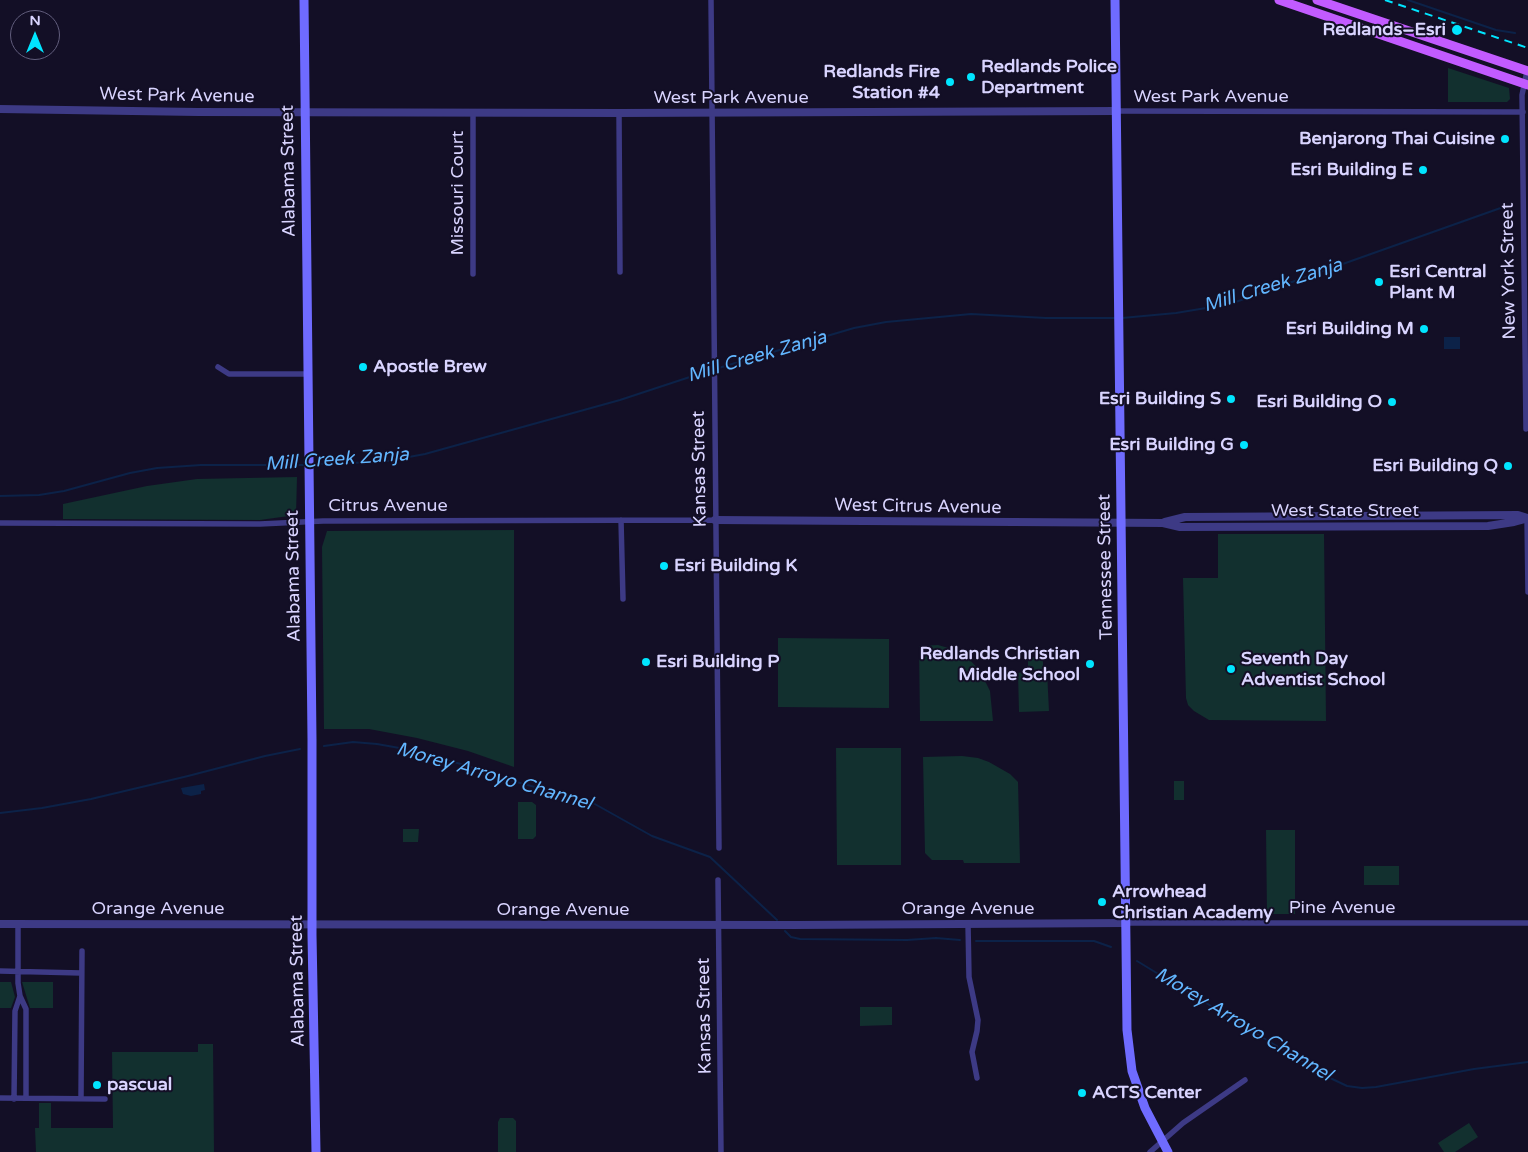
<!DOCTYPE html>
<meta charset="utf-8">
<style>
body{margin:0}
#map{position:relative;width:1528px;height:1152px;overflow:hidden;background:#130f26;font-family:"Varela Round",sans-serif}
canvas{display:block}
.north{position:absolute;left:10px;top:10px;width:50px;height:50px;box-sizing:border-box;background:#130f26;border:1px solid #625e7d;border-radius:50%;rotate:0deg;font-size:14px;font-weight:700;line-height:20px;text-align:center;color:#d9d4ff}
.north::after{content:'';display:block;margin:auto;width:18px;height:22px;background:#00e5ff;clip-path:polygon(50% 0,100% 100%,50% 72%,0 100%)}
</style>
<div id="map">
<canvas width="1528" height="1152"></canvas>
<div class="north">N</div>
</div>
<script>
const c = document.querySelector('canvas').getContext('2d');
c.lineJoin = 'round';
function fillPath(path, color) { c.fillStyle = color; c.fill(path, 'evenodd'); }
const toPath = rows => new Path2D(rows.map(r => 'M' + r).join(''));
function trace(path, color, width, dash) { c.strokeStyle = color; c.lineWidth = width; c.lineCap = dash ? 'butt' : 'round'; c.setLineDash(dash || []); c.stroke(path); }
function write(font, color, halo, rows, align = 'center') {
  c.font = font + ' "Varela Round",sans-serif'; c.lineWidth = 4; c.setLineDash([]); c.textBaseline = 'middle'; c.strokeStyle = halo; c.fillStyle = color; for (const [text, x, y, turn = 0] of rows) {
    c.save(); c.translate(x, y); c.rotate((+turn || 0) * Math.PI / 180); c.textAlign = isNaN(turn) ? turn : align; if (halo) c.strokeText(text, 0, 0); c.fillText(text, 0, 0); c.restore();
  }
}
fillPath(toPath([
 [1448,68,1509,88,1510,99,1507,102,1448,102],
 [297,477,296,515,260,520,63,519,63,504,147,486,197,479],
 [514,530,514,767,468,751,417,738,369,729,324,729,322,547,327,531],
 [1218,534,1324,534,1326,721,1209,720,1194,711,1188,705,1186,698,1183,578,1218,578],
 [778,638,889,639,889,708,778,707],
 [938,645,959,651,970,660,980,671,990,691,993,721,920,721,919,646],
 [1028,657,1043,657,1043,670,1028,671],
 [1027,671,1047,671,1049,711,1019,712,1018,673],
 [836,748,901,748,901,865,837,865],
 [962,756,978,758,989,762,1010,774,1018,782,1020,863,964,863,963,860,932,860,925,853,923,757],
 [1174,781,1184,781,1184,800,1174,800],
 [518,802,532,802,536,805,536,836,533,839,518,839],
 [403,829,419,829,418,842,403,842],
 [1266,830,1295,830,1295,914,1267,914],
 [1364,866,1399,866,1399,885,1364,885],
 [0,982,11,982,15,997,11,1008,0,1008],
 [22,982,53,982,53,1008,30,1008],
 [860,1007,892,1007,892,1025,860,1026],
 [198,1044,213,1044,214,1152,36,1152,35,1128,39,1128,39,1103,51,1103,51,1128,113,1128,112,1052,198,1052],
 [500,1118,513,1118,516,1121,516,1152,498,1152,498,1122],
 [1469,1123,1478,1137,1455,1152,1444,1152,1438,1143]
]), '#12302f');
fillPath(toPath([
 [1444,337,1460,337,1460,349,1444,349],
 [204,784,205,790,201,791,201,794,191,796,183,794,181,788]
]), '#0c2248');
trace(toPath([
 [1408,0,1496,30,1515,33],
 [1122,318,1176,313,1230,304,1509,205],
 [312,464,382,462,425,454,620,400,705,372,854,328,886,322,971,314,1046,318,1117,318],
 [0,496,39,495,64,491,130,473,157,468,201,465,307,465],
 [324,746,353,742,377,744,405,749,461,764,513,781,593,803,652,836,710,857,777,920],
 [0,813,42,808,91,799,188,776,265,756,300,749],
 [785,931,791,937,800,939,907,940,936,938,960,940],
 [976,941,1094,941,1111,947],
 [1137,961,1326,1076,1347,1086,1362,1088,1376,1087,1474,1069,1528,1062]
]), '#0c2248', 2);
trace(toPath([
 [711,0,719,848],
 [1117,111,1523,112],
 [473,113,473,274],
 [619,113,620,272],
 [218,367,229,374,308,374],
 [1526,429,1522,95,1527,71],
 [1527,518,1528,592],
 [621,520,623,599],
 [0,523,260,524,323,521,715,520],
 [718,880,721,1152],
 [1126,923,1528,923],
 [18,924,18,983,20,996,26,1009,26,1098],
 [968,924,969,977,978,1020,977,1031,972,1052,977,1078],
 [0,971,81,973],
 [0,1098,105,1099],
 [81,1098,82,951],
 [14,1099,15,1011,20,996],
 [1150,1152,1183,1123,1245,1080]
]), '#3d3a85', 5.5);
trace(toPath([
 [0,109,198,112,619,113,1117,111],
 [715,520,1163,523,1180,527,1488,526,1514,522,1528,518],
 [1165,522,1185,517,1518,515,1527,518],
 [0,924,795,925,1126,923]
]), '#3d3a85', 8);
trace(toPath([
 [304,0,312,739,312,935,316,1152],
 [1115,0,1127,1030,1132,1071,1145,1108,1168,1152]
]), '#6f6bff', 9);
trace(toPath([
 [1279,0,1528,85],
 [1317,0,1528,71]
]), '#c25bff', 9);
trace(toPath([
 [1385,0,1528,48]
]), '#00e5ff', 2, [8, 6]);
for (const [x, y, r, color] of [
 [1457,30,6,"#00e5ff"],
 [971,77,5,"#00e5ff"],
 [950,82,5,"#00e5ff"],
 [1505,139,5,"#00e5ff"],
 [1423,170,5,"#00e5ff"],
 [1379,282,5,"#00e5ff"],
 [1424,329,5,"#00e5ff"],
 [363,367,5,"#00e5ff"],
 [1231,399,5,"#00e5ff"],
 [1392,402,5,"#00e5ff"],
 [1244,445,5,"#00e5ff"],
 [1508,466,5,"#00e5ff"],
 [664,566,5,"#00e5ff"],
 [646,662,5,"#00e5ff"],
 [1090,664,5,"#00e5ff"],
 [1231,669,5,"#00e5ff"],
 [1102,902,5,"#00e5ff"],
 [97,1085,5,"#00e5ff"],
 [1082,1093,5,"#00e5ff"]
]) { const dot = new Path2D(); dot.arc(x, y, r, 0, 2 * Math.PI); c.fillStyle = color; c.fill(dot); trace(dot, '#130f26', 2); }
write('bold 18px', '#d9d4ff', '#130f26', [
 ["Redlands–Esri",1446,30],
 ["Redlands Police",981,67,"left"],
 ["Department",981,88,"left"],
 ["Redlands Fire",940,72],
 ["Station #4",940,93],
 ["Benjarong Thai Cuisine",1495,139],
 ["Esri Building E",1413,170],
 ["Esri Central",1389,272,"left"],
 ["Plant M",1389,293,"left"],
 ["Esri Building M",1414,329],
 ["Apostle Brew",373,367,"left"],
 ["Esri Building S",1221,399],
 ["Esri Building O",1382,402],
 ["Esri Building G",1234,445],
 ["Esri Building Q",1498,466],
 ["Esri Building K",674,566,"left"],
 ["Redlands Christian",1080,654],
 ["Middle School",1080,675],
 ["Seventh Day",1241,659,"left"],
 ["Adventist School",1241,680,"left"],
 ["Esri Building P",656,662,"left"],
 ["Arrowhead",1112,892,"left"],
 ["Christian Academy",1112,913,"left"],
 ["pascual",107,1085,"left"],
 ["ACTS Center",1092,1093,"left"]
], 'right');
write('18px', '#d9d4ff', '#130f26', [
 ["West Park Avenue",177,96,1],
 ["West Park Avenue",1211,97],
 ["West Park Avenue",731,98],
 ["Alabama Street",289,171,-91],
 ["Missouri Court",458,193,-90],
 ["New York Street",1509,271,-91],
 ["Kansas Street",700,469,-91],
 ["Citrus Avenue",388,506],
 ["West Citrus Avenue",918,507,1],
 ["West State Street",1345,511],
 ["Tennessee Street",1106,567,-91],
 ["Alabama Street",294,576,-91],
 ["Pine Avenue",1342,908],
 ["Orange Avenue",158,909],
 ["Orange Avenue",968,909],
 ["Orange Avenue",563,910],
 ["Alabama Street",298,981,-91],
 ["Kansas Street",705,1016,-91]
]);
write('italic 19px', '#62b6ff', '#130f26', [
 ["Mill Creek Zanja",1273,286,-17],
 ["Mill Creek Zanja",757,357,-16],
 ["Mill Creek Zanja",337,460,-4],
 ["Morey Arroyo Channel",494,777,16],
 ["Morey Arroyo Channel",1243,1025,31]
]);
</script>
